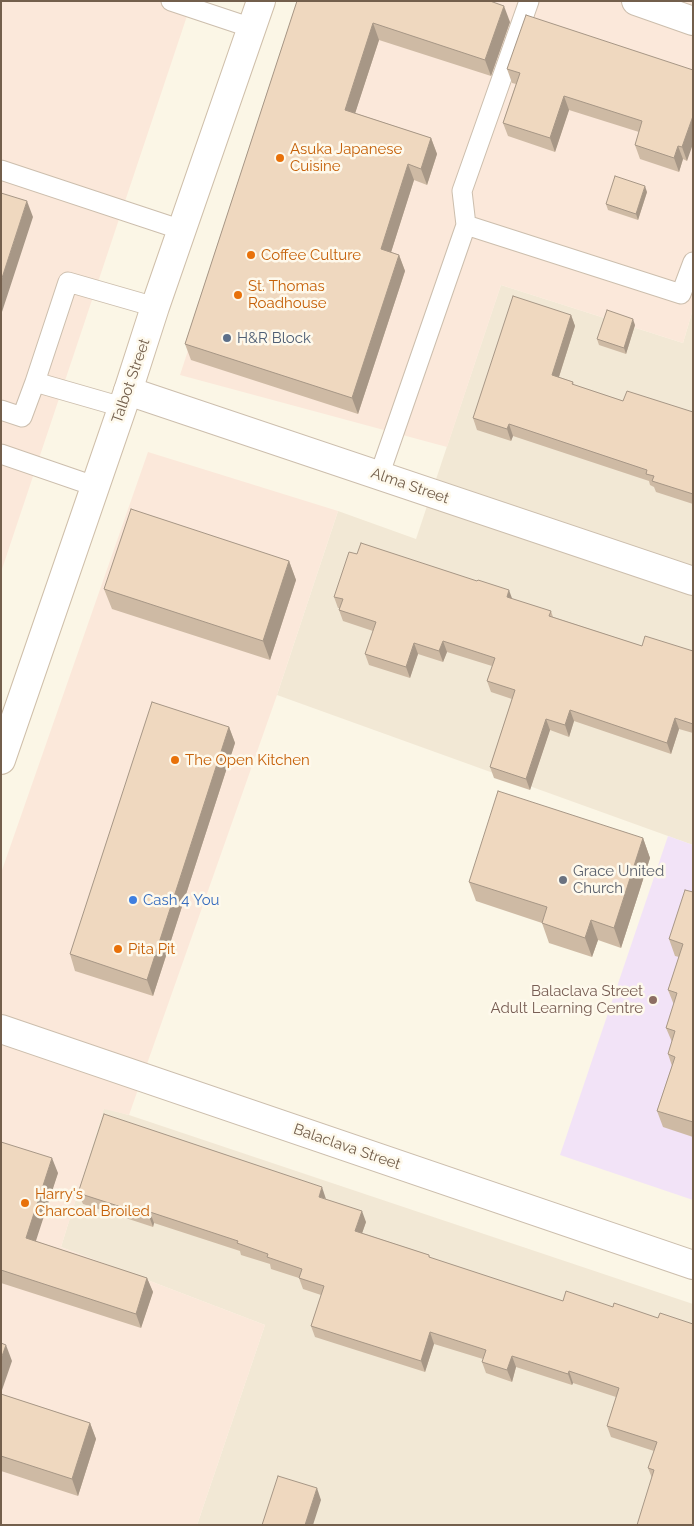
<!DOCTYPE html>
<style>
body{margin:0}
#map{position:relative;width:694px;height:1526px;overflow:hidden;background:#fbf6e6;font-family:Raleway,sans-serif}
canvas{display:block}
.frame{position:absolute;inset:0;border:2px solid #735f4c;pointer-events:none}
</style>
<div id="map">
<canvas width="694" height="1526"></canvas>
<div class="frame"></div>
</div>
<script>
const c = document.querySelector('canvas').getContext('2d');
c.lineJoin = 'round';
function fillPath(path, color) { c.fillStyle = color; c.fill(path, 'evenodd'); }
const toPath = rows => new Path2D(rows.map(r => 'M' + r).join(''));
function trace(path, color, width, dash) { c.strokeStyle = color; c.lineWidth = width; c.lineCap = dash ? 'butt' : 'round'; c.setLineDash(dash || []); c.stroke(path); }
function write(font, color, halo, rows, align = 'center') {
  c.font = font + ' Raleway,sans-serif'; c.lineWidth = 5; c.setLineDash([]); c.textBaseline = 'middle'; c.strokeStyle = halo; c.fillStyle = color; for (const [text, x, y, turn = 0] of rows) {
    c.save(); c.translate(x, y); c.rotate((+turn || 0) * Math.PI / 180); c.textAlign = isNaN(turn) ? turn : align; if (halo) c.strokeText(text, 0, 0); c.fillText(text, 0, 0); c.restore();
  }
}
fillPath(toPath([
 [501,285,683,343,693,309,693,845,277,695,338,511,416,539],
 [104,1108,129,1115,693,1304,693,1525,197,1525,265,1325,61,1247]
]), '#f2e8d5');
fillPath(toPath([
 [1,1,192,1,1,572],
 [302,1,693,1,693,309,683,343,501,285,447,447,180,375],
 [148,452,338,511,277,695,129,1115,104,1109,61,1247,265,1325,197,1525,1,1525,1,873]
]), '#fbe8da');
fillPath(toPath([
 [668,836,693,845,693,1200,560,1155]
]), '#f2e3f7');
const service = toPath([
 [171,1,252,28],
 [1,170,182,230],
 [466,225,681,294,693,262],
 [122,407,35,382,68,282,155,307],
 [1,410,22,417,35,382],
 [1,454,94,486],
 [379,476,466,225,462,191,529,1]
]);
const minor = toPath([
 [636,1,693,21],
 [128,391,693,581]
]);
const tertiary = toPath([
 [1,1029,693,1265]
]);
const secondary = toPath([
 [1,760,128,391,155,307,261,1]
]);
trace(service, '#ccbead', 21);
trace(minor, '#ccbead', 30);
trace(tertiary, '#ccbead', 30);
trace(secondary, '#cfbfaa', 30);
trace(service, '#fff', 19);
trace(minor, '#fff', 28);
trace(tertiary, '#fff', 28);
trace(secondary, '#fff', 28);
fillPath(toPath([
 [297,1,510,22,491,76,379,40,355,113,431,138,437,154,427,185,414,180,391,252,399,255,405,271,358,414,191,360,185,344],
 [507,69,693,70,687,161,683,159,679,172,640,159,635,145,639,132,569,110,555,152,508,136,503,123,516,84,512,83],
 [647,192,638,220,608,210,606,204],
 [571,315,575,326,559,377,573,382,574,385,623,401,693,412,693,504,656,492,654,487,650,485,649,481,513,436,511,441,477,430,473,418],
 [635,325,626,354,599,345,597,339],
 [289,561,296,580,270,660,112,609,104,589],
 [334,597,512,599,551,611,553,617,642,646,693,651,693,733,679,729,671,754,574,721,569,737,550,730,530,790,494,778,490,767,512,699,491,692,487,681,492,666,447,652,443,662,418,654,410,678,369,665,365,654,373,631,343,621,339,610,340,608,338,608],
 [229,727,235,743,153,996,75,971,70,954],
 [643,838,650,858,621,948,598,940,592,957,549,943,542,923,476,901,469,882],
 [693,892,693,1137,663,1127,657,1111,672,1066,668,1054,672,1042,666,1028,674,1005,668,990,679,957,675,956,669,939],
 [1,1142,58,1173,35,1241,147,1278,153,1292,141,1328,1,1283],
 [78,1193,326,1199,366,1222,362,1233,429,1255,430,1258,563,1301,613,1307,693,1525,652,1478,648,1468,654,1451,611,1437,607,1426,616,1397,573,1383,572,1385,516,1367,512,1382,486,1373,482,1362,483,1359,434,1344,425,1372,315,1337,311,1326,321,1295,303,1289,299,1278,271,1269,270,1264,241,1255,240,1251,154,1223,153,1227,83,1204],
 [1,1394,90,1423,96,1439,78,1496,1,1471]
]), '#cebaa4');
fillPath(toPath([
 [504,6,510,22,491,76,485,60],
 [373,23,379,40,351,126,345,110],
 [564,96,569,110,555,152,550,138],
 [693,116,693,144,687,161,682,147],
 [431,138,437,154,427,185,421,169],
 [678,146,683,159,679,172,674,158],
 [408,164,414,180,387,265,381,249],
 [645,186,647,192,638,220,636,214],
 [27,201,33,217,1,315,1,281],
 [399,255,405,271,358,414,352,398],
 [571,315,575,326,556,386,552,375],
 [633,319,635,325,626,354,624,348],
 [509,424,513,436,511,441,507,429],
 [289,561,296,580,270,660,263,641],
 [509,590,513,601,507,597],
 [443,641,447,652,443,662,439,651],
 [414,643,418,654,410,678,406,667],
 [570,710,574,721,569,737,565,725],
 [675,718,679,729,671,754,667,743],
 [546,719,550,730,530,790,526,779],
 [229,727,235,743,153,996,147,980],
 [643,838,650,858,621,948,614,928],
 [591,920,598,940,592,957,585,938],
 [52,1158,58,1173,32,1253,26,1238],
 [322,1187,326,1199,319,1197],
 [362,1211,366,1222,359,1242,355,1231],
 [150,1212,154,1223,153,1227,149,1216],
 [147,1278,153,1292,141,1328,136,1314],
 [430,1332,434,1344,425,1372,421,1361],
 [6,1345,12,1361,1,1393,1,1359],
 [512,1356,516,1367,512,1382,507,1370],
 [569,1371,573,1383,572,1385,568,1374],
 [90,1423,96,1439,78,1496,72,1479],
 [317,1488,321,1500,313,1525,305,1525]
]), '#a79786');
const building = toPath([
 [297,1,490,1,504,6,485,60,373,23,345,110,431,138,421,169,408,164,381,249,399,255,352,398,185,344,297,1],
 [526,15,693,70,693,116,682,147,678,146,674,158,635,145,642,121,564,96,550,138,503,123,520,73,507,69,526,15],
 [615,176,645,186,636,214,606,204,615,176],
 [1,193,27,201,1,281,1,193],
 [513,296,571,315,552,375,573,382,572,384,623,401,627,391,693,412,693,494,652,481,654,476,646,474,647,470,509,424,507,429,473,418,513,296],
 [607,310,633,319,624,348,597,339,607,310],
 [131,509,289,561,263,641,104,589,131,509],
 [361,543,477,581,478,580,509,590,507,597,551,611,549,616,642,646,645,636,693,651,693,724,675,718,667,743,570,710,565,725,546,719,526,779,490,767,515,690,487,681,495,658,443,641,439,651,414,643,406,667,365,654,376,622,339,610,343,599,334,597,349,552,357,554,361,543],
 [152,702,229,727,147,980,70,954,152,702],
 [498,791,643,838,614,928,591,920,585,938,542,923,547,907,469,882,498,791],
 [685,890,693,892,693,1122,657,1111,675,1057,668,1054,675,1031,666,1028,677,993,668,990,683,944,669,939,685,890],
 [104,1114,322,1187,319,1197,362,1211,355,1231,429,1255,429,1257,563,1301,566,1291,613,1307,614,1303,658,1318,660,1313,693,1324,693,1525,637,1525,654,1470,648,1468,657,1442,607,1426,619,1388,569,1371,568,1374,512,1356,507,1370,482,1362,486,1350,430,1332,421,1361,311,1326,324,1286,299,1278,302,1269,267,1257,268,1254,237,1243,238,1241,150,1212,149,1216,78,1193,104,1114],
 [1,1142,52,1158,26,1238,147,1278,136,1314,1,1270,1,1142],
 [1,1343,6,1345,1,1359,1,1343],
 [1,1394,90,1423,72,1479,1,1456,1,1394],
 [278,1476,317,1488,305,1525,262,1525,278,1476]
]);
fillPath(building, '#efd8bf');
trace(building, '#a79786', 1);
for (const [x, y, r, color] of [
 [280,158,5,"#e8710a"],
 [251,255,5,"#e8710a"],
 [238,295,5,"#e8710a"],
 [227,338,5,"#5c6f8a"],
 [175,760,5,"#e8710a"],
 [563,880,5,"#6b7280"],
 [133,900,5,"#3f7fe0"],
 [118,949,5,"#e8710a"],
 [653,1000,5,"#8d6e63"],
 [25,1203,5,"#e8710a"]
]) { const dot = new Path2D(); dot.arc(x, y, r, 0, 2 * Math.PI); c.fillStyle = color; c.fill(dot); trace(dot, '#fef9ec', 2); }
write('15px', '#c56008', '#fef9ec', [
 ["Asuka Japanese",290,149],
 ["Cuisine",290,166],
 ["Coffee Culture",261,255],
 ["St. Thomas",248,286],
 ["Roadhouse",248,303],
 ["The Open Kitchen",185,760],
 ["Pita Pit",128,949],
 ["Harry's",35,1194],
 ["Charcoal Broiled",35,1211]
], 'left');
write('15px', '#4e5e75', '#fef9ec', [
 ["H&R Block",237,338]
], 'left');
write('15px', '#735f4c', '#fef9ec', [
 ["Talbot Street",131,381,-71],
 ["Alma Street",410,486,19],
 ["Balaclava Street",347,1147,19]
]);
write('15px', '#5b616d', '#fef9ec', [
 ["Grace United",573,871],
 ["Church",573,888]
], 'left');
write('15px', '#366cbe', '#fef9ec', [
 ["Cash 4 You",143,900]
], 'left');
write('15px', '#785e54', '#fef9ec', [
 ["Balaclava Street",643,991],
 ["Adult Learning Centre",643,1008]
], 'right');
</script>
